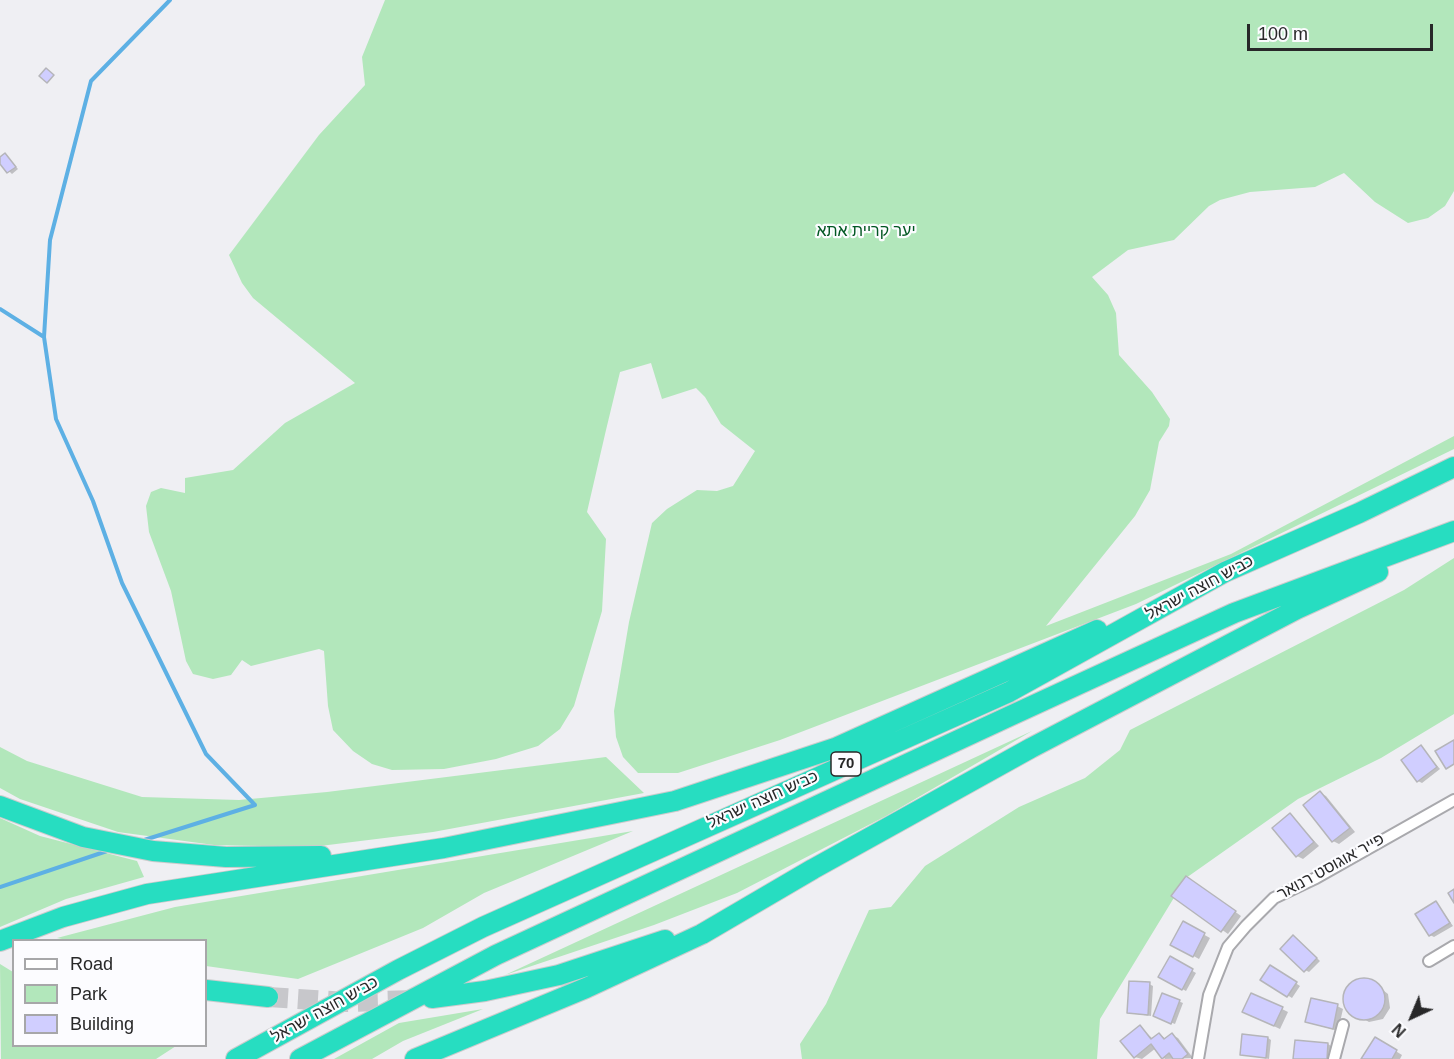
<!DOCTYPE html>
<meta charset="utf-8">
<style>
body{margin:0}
#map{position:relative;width:1454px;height:1059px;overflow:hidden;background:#efeff3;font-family:Arial,sans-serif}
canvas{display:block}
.legend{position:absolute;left:12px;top:939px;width:195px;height:108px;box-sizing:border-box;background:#fcfcff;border:2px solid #a7a7a9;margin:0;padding:8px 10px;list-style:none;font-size:18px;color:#282829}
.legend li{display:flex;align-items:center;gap:12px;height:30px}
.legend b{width:30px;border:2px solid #a7a7a9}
.north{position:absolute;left:1382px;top:987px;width:60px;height:60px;-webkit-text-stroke:4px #fcfcff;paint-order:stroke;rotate:224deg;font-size:16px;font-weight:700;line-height:24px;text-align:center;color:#282829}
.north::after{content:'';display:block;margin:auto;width:21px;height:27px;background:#282829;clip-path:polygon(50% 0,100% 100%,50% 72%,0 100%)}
.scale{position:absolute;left:1247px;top:24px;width:186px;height:27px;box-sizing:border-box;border:3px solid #282829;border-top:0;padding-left:8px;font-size:18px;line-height:21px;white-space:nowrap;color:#282829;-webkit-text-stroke:4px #fcfcff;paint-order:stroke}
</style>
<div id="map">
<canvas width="1454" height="1059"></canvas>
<ul class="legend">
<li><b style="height:8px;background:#fff"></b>Road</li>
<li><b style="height:16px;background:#b2e7bb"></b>Park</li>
<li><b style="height:16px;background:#d0ceff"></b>Building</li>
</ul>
<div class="north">N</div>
<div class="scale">100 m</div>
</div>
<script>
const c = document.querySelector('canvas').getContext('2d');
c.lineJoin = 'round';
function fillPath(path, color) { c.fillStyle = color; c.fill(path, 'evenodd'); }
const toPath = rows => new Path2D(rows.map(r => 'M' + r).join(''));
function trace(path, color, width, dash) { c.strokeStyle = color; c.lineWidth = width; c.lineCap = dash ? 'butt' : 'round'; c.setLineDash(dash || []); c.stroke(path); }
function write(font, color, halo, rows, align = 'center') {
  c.font = font + ' Arial,"Noto Sans Hebrew",sans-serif'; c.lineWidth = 4.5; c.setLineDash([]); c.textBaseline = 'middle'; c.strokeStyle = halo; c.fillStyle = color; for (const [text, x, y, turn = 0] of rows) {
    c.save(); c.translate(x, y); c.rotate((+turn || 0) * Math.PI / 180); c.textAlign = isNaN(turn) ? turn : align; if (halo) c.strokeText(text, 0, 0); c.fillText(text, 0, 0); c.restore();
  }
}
fillPath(toPath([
 [385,0,1454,0,1454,191,1445,206,1428,218,1408,223,1375,202,1344,173,1315,187,1250,192,1220,200,1209,206,1174,240,1128,250,1092,277,1108,295,1116,313,1119,355,1152,392,1170,419,1169,426,1159,442,1150,490,1135,516,1046,626,1231,554,1454,436,1454,449,1136,604,780,740,678,773,638,773,623,757,616,737,614,711,629,622,652,523,667,509,697,490,717,491,733,486,755,451,721,424,705,397,696,388,662,399,651,363,620,372,606,430,587,512,606,539,602,611,574,706,560,729,538,746,496,759,444,769,392,770,372,764,353,751,333,730,328,706,324,651,319,649,251,666,242,660,231,675,213,679,193,674,186,661,171,591,149,532,146,506,151,492,161,488,185,493,185,478,233,470,285,423,355,383,253,298,242,283,229,255,319,135,365,85,362,57],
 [1454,558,1454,714,1381,758,1298,799,1186,878,1100,1019,1097,1059,802,1059,800,1044,826,1004,869,910,891,907,925,866,1019,807,1085,778,1120,750,1130,730,1404,590],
 [1032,731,886,816,737,893,654,925,505,975],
 [0,747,27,761,142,797,239,800,327,792,606,757,644,793,433,832,312,847,214,845,118,832,20,799,0,788],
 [0,818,40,836,137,861,144,877,66,899,0,927],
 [633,831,484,893,423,928,298,979,206,966,206,940,67,940,57,938,175,907],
 [0,964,13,972,14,1046,176,1046,156,1059,1,1059],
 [483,1009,403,1041,372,1059,334,1059,399,1023]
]), '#b2e7bb');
fillPath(toPath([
 [5,155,18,169,12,174,0,162],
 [1421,747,1440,769,1422,783,1418,781],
 [1320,793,1326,796,1355,832,1339,844,1333,841],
 [1290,815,1319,846,1303,859,1297,856],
 [1193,881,1241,916,1228,934,1174,896],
 [1436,902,1453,926,1434,937,1430,935],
 [1183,923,1210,938,1199,959,1172,944],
 [1297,939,1320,961,1309,972,1305,970],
 [1170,958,1196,973,1186,991,1160,977],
 [1271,967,1300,986,1292,998,1262,979],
 [1357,981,1371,981,1388,994,1390,1008,1383,1019,1369,1022,1350,1011,1345,998,1347,991],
 [1149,984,1153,986,1151,1016,1128,1013],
 [1163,995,1183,1003,1175,1024,1159,1018],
 [1337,1006,1343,1009,1338,1031,1307,1022],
 [1282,1009,1288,1012,1280,1029,1250,1015],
 [1140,1027,1153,1039,1159,1034,1166,1039,1172,1035,1178,1038,1193,1058,1165,1059,1156,1048,1142,1059,1135,1057],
 [1268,1038,1271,1040,1269,1059,1242,1054],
 [1376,1039,1402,1055,1400,1059,1363,1059],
 [1328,1044,1334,1048,1333,1059,1295,1059]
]), '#0003');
trace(toPath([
 [0,309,44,337],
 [141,841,255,805,206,754,122,583,93,501,56,419,44,337,50,240,91,81,170,0],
 [0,887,110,850]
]), '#5db0e4', 4);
const building = toPath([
 [46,68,54,75,47,83,39,76,46,68],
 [5,153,16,167,7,173,0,164,0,157,5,153],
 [1454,740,1454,764,1446,769,1435,751,1454,740],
 [1421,745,1437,767,1417,782,1401,760,1421,745],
 [1320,791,1350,828,1332,842,1303,805,1320,791],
 [1290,813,1314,842,1296,857,1272,828,1290,813],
 [1186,876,1236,911,1221,932,1171,896,1186,876],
 [1454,889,1454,903,1448,893,1454,889],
 [1436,901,1450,923,1429,936,1415,914,1436,901],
 [1183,921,1205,933,1193,957,1170,945,1183,921],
 [1293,935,1317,958,1304,972,1280,949,1293,935],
 [1170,956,1193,969,1182,990,1158,977,1170,956],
 [1270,965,1297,982,1287,997,1260,980,1270,965],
 '1343 999a21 21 0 1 1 42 0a21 21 0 1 1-42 0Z',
 [1129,981,1150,982,1148,1015,1127,1013,1129,981],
 [1162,993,1180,1000,1171,1024,1153,1016,1162,993],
 [1251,993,1283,1007,1274,1026,1242,1012,1251,993],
 [1311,998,1338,1004,1333,1029,1305,1022,1311,998],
 [1140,1025,1151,1039,1159,1033,1164,1039,1172,1033,1188,1054,1182,1059,1173,1059,1169,1053,1162,1059,1151,1044,1134,1058,1120,1041,1140,1025],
 [1242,1034,1268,1037,1266,1058,1240,1055,1242,1034],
 [1375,1037,1397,1050,1392,1059,1361,1059,1375,1037],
 [1295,1040,1328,1043,1327,1059,1293,1059,1295,1040]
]);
fillPath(building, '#d0ceff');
trace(building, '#b5b5b9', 1.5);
trace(toPath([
 [268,997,346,1002,412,1000]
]), '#c7c7cb', 20, [20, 10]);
const minor = toPath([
 [1429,961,1454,946],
 [1198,1059,1209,995,1228,947,1246,926,1274,898,1316,878,1454,800],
 [1334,1059,1343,1025]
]);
const motorway = toPath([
 [0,806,83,837,153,851,226,857,321,856],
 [0,941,63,917,147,894,444,848,675,801,835,748,1097,630],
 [206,990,268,997],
 [432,998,485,991,559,975,665,940],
 [236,1059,398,970,483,927,1009,692,1225,572,1359,513,1454,467],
 [300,1059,496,955,1010,716,1234,613,1454,531],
 [415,1059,586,988,702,934,813,869,1031,748,1297,609,1378,572]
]);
trace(minor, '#a9a9ad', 14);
trace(motorway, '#cbcbcc', 22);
trace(minor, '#fff', 10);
trace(motorway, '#27ddc1', 20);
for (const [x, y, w] of [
 [846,764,30]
]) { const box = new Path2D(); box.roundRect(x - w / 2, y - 12, w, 24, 4.5); c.fillStyle = '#fcfcff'; c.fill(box); trace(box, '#282829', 1.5); }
write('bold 15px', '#282829', null, [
 ["70",846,764]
]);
write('16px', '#005722', '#fcfcff', [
 ["יער קריית אתא",866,232]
]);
write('16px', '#282829', '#fcfcff', [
 ["כביש חוצה ישראל",1200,588,-28],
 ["כביש חוצה ישראל",763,800,-24],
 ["פייר אוגוסט רנואר",1331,867,-29],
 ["כביש חוצה ישראל",325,1010,-29]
]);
</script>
